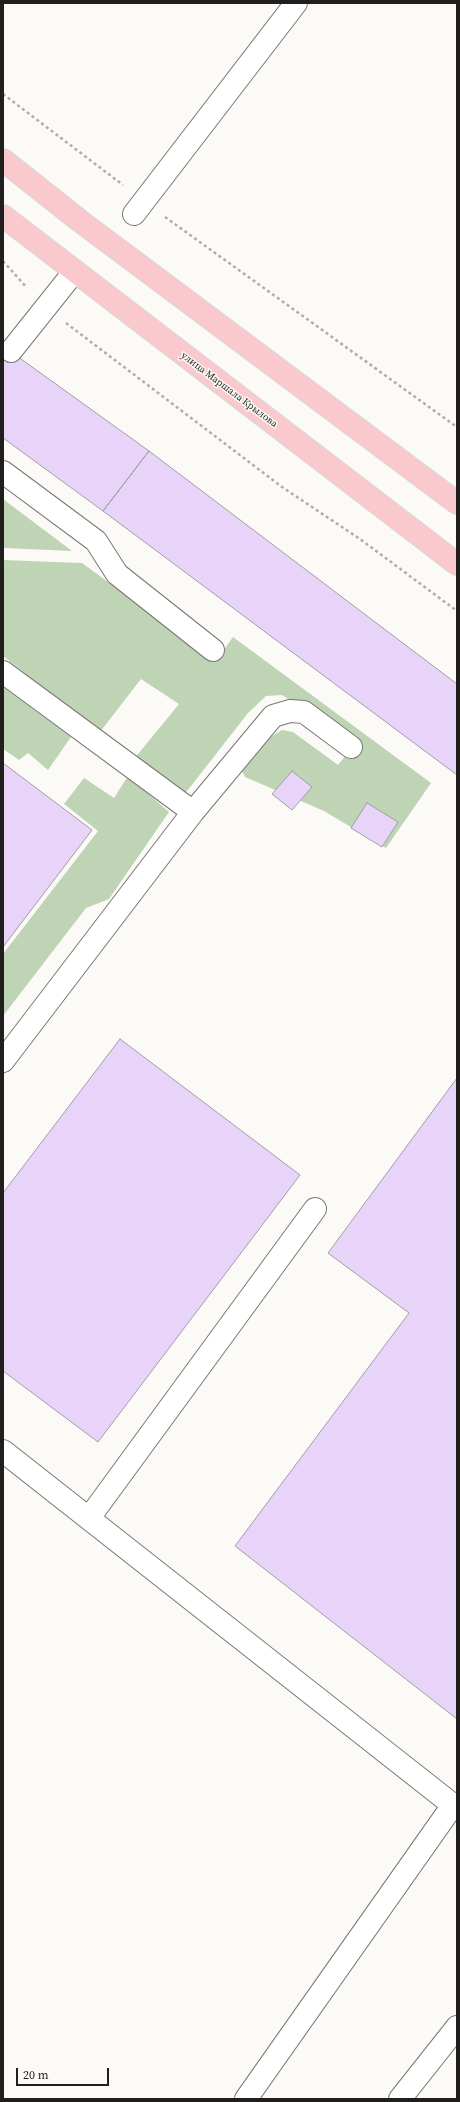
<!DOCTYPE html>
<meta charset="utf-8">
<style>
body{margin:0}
#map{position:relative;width:460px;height:2102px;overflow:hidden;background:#fcfaf7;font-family:"Source Serif 4",serif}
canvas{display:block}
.frame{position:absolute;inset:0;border:4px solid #201f1e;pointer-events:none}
.scale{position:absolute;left:16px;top:2068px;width:93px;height:18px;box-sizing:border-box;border:2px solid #201f1e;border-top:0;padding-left:5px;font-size:12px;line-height:14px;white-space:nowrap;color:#201f1e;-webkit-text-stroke:3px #fcfaf7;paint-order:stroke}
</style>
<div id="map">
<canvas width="460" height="2102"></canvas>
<div class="frame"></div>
<div class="scale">20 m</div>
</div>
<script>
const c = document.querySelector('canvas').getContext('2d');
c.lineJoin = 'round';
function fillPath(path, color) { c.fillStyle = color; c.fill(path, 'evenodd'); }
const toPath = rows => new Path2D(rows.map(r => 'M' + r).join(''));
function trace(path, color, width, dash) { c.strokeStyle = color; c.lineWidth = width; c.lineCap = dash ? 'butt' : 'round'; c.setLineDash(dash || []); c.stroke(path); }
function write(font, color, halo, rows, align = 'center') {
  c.font = font + ' "Source Serif 4",serif'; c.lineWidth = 3; c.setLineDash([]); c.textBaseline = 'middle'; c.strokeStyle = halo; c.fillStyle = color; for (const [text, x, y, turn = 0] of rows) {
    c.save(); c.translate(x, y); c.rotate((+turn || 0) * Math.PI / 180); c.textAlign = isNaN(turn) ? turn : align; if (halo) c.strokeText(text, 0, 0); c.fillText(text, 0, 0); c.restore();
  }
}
fillPath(toPath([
 [3,499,72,551,3,548],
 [3,560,82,563,216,661,233,637,431,783,386,848,324,811,245,777,242,771,272,736,282,730,293,732,338,765,355,744,282,695,266,696,248,713,184,795,134,759,179,704,141,679,100,732,3,656],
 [3,687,71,737,48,770,28,753,19,760,3,749],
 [128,776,169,812,109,899,86,908,3,1016,3,954,98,831,64,804,84,778,114,798]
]), '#bfd4b5');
const building = toPath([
 [3,346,149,451,103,511,3,438,3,346],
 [149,451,457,684,457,775,103,511,149,451],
 [3,763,92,830,3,947,3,763],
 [292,771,312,787,292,810,272,794,292,771],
 [367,803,398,822,382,847,351,828,367,803],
 [120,1039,300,1175,98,1442,3,1371,3,1193,120,1039],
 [457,1078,457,1719,235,1546,409,1313,328,1253,457,1078]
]);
fillPath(building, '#e8d4f9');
trace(building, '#a09ea2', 1);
const minor = toPath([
 [134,214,296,3],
 [11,351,74,272],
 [3,472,96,541,117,574,213,650],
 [3,672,193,812],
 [3,1061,193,812,273,716,290,711,304,712,351,747],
 [3,1451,453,1805,246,2099],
 [89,1518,315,1209],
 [400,2099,457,2027]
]);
const major = toPath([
 [3,160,80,221,457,503],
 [3,216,457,564]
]);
trace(minor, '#797774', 24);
trace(major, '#d7d7d6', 24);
trace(toPath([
 [3,94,123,185],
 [165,217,457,427],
 [3,261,27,288],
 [66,323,282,487,360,539,457,611]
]), '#afadab', 2.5, [3, 3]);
trace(minor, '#fff', 22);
trace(major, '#fac9cd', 22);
write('10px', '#201f1e', '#fcfaf7', [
 ["улица Маршала Крылова",229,390,37]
]);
</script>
